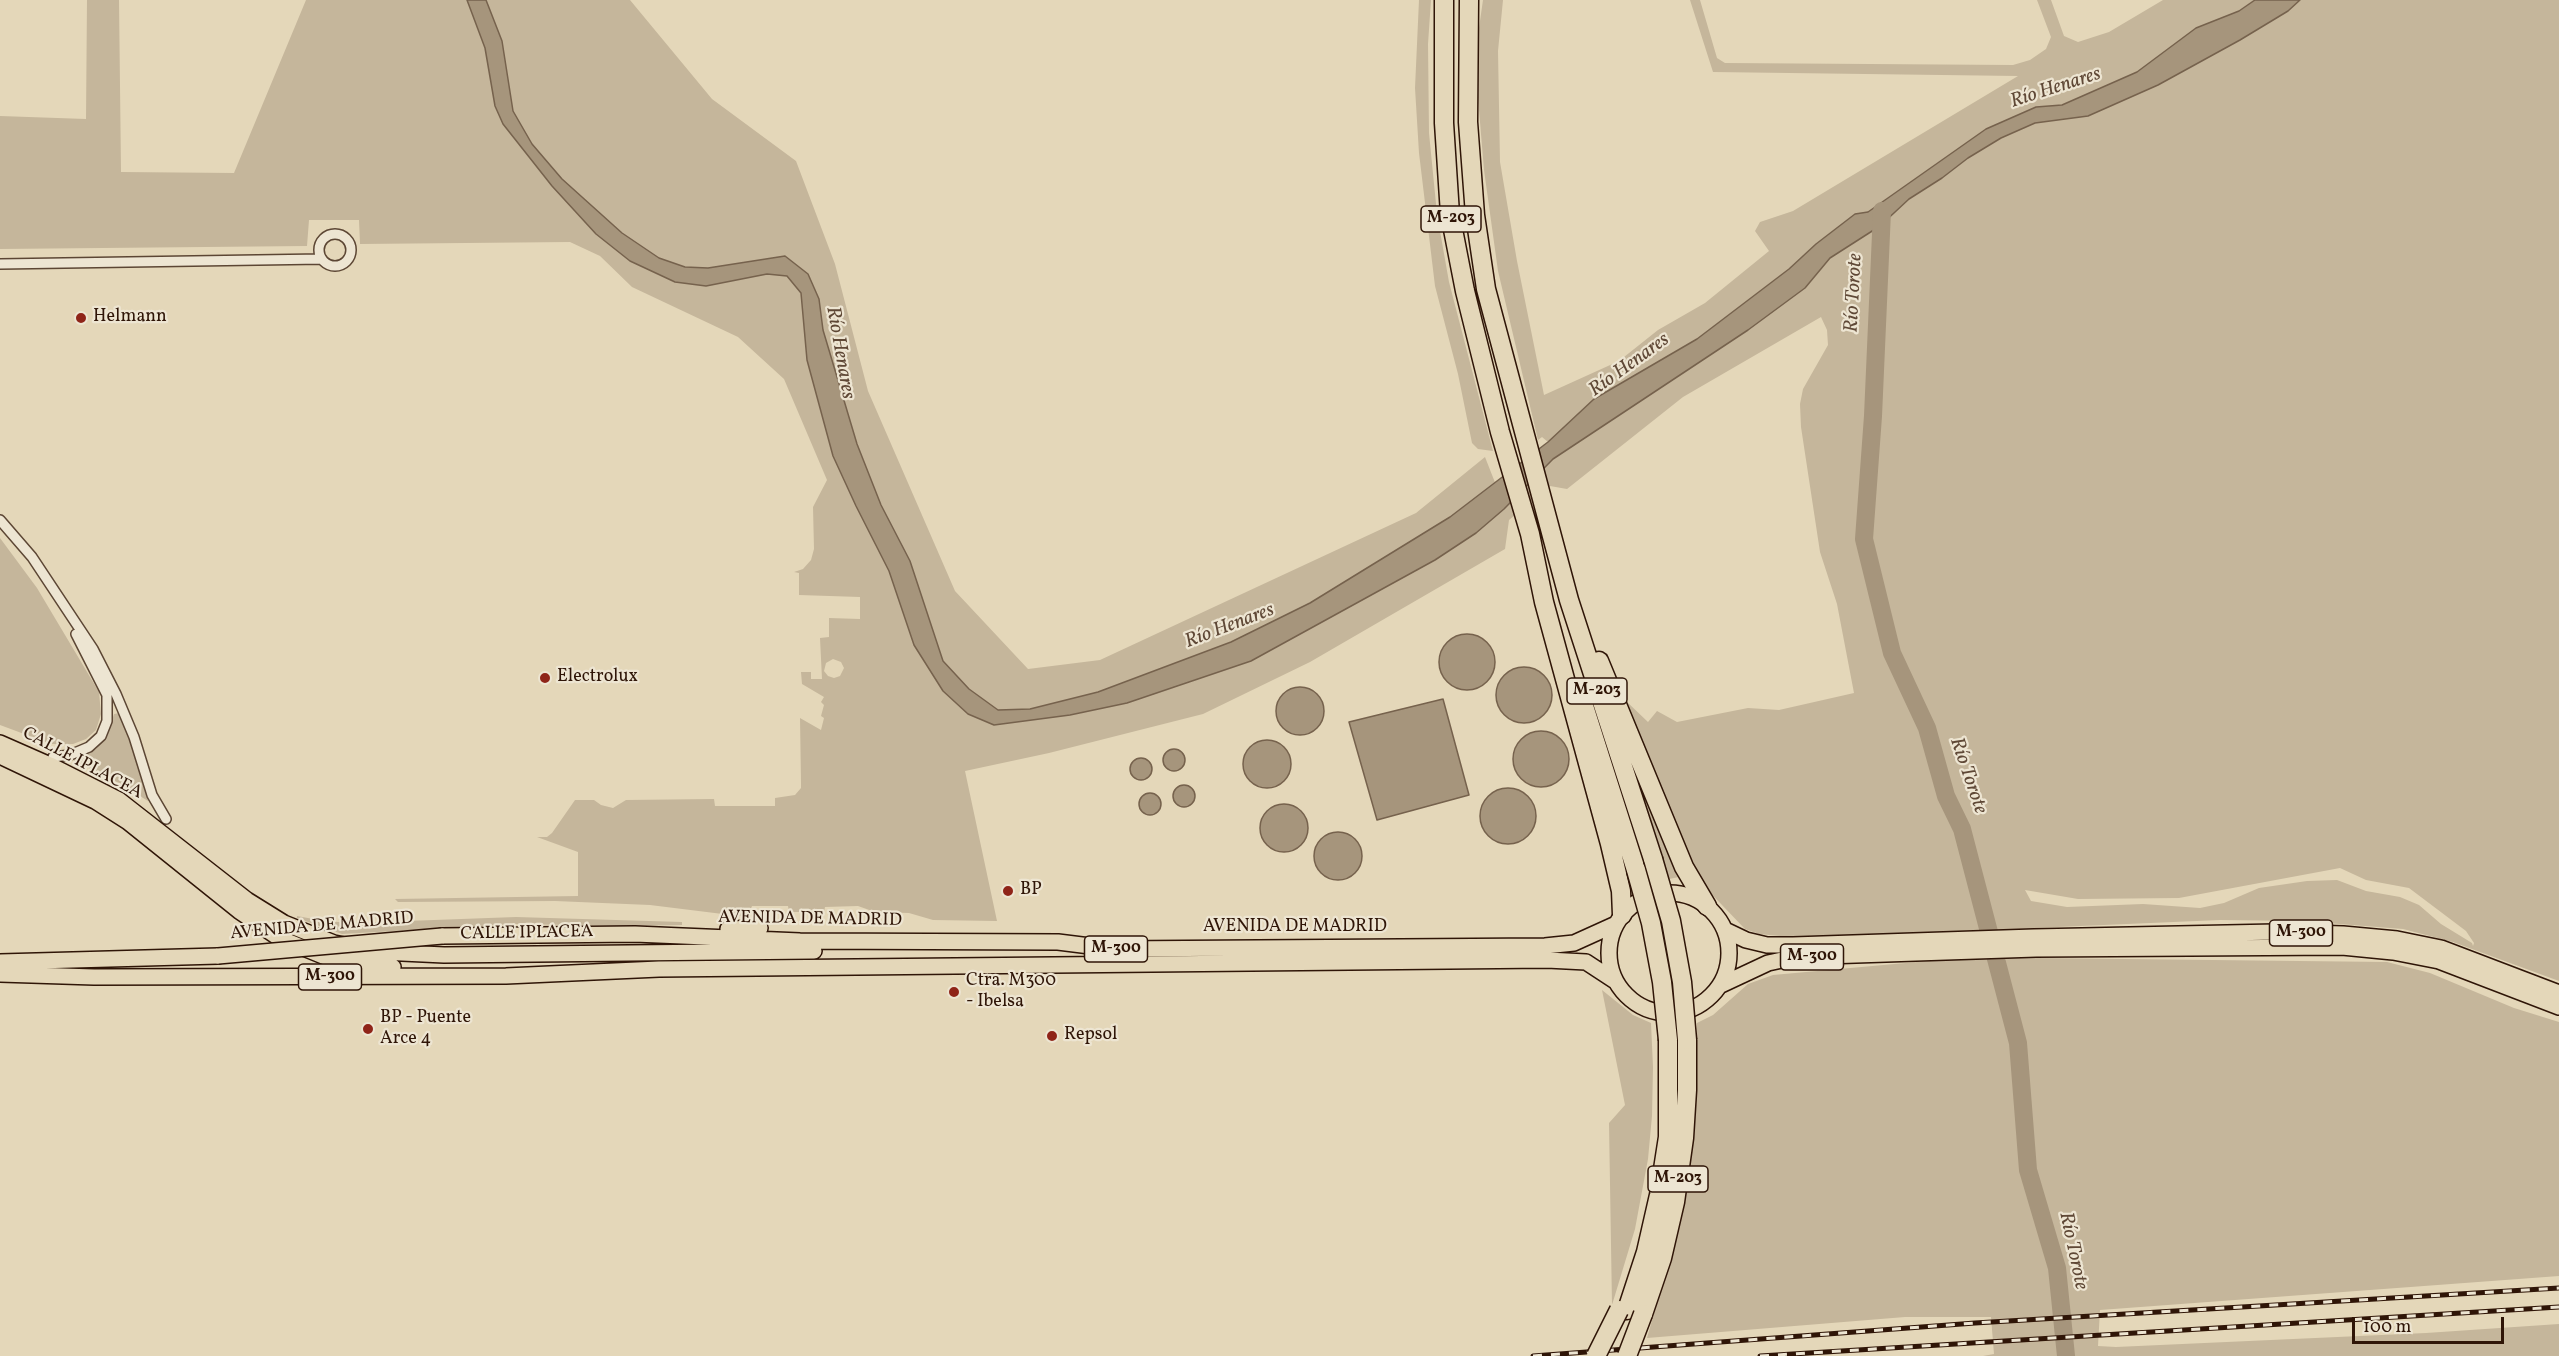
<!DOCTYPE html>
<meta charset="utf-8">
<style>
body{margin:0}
#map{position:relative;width:2559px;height:1356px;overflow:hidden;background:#e4d7b9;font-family:Vollkorn,serif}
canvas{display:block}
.scale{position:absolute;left:2352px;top:1317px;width:152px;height:27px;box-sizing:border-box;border:3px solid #2f1507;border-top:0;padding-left:8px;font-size:18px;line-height:21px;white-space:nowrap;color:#2f1507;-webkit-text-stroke:4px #ede5d2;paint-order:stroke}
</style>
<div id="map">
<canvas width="2559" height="1356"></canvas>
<div class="scale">100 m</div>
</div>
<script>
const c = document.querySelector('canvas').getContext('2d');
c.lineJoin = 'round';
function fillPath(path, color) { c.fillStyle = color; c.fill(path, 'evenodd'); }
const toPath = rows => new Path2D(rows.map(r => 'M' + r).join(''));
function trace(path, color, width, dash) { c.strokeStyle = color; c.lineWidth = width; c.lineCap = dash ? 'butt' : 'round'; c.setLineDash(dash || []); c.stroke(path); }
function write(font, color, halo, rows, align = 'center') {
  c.font = font + ' Vollkorn,serif'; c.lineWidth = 4.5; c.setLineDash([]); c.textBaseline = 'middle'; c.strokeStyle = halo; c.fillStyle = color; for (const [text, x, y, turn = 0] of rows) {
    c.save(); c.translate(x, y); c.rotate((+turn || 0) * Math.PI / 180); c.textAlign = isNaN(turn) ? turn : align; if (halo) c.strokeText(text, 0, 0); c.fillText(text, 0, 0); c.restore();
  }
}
fillPath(toPath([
 [87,0,119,0,121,172,234,173,306,0,630,0,712,99,796,161,835,264,868,391,955,591,1028,669,1100,660,1416,513,1485,457,1505,508,1553,459,1805,288,1830,258,1880,226,1909,199,1942,178,1968,158,2001,138,2035,123,2088,116,2158,85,2240,40,2288,11,2300,0,2559,0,2559,981,2453,942,2403,929,2301,921,2220,920,2034,928,2037,958,2387,962,2430,973,2514,1008,2559,1022,2559,1276,2100,1310,2098,1346,2116,1347,2426,1333,2559,1324,2559,1356,1983,1356,1994,1354,1991,1317,1905,1317,1647,1338,1681,1218,1689,1172,1696,1109,1697,1023,1713,1015,1748,984,1773,975,1950,959,1916,935,1780,936,1759,934,1745,929,1698,880,1625,710,1626,701,1648,722,1657,711,1677,722,1748,708,1779,710,1854,693,1837,604,1820,552,1801,427,1800,404,1803,389,1828,345,1827,330,1821,317,1683,397,1567,489,1550,486,1509,520,1505,549,1310,662,1203,714,1049,753,965,771,997,921,933,920,909,913,875,912,858,906,825,907,824,912,789,912,788,906,752,906,747,917,650,905,555,901,398,902,395,899,578,896,578,852,537,837,547,837,552,833,575,800,594,800,601,805,613,808,626,800,714,799,715,806,775,806,775,798,795,795,801,788,801,783,800,718,821,730,824,718,821,716,824,705,821,702,824,697,802,684,801,672,811,672,811,679,822,679,820,638,829,637,829,618,860,619,860,597,799,595,799,573,794,572,803,569,811,560,814,549,813,507,827,480,784,379,738,337,632,287,600,256,570,242,360,244,359,220,309,220,307,246,0,249,0,116,86,119],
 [833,659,841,662,844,668,840,676,834,678,828,676,824,671,826,663],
 [2340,868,2366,880,2409,888,2466,931,2474,943,2473,946,2472,943,2441,924,2419,905,2400,897,2366,891,2337,880,2307,881,2259,888,2224,903,2200,908,2143,904,2067,907,2031,901,2025,890,2078,899,2179,898],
 [1419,0,1431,0,1428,44,1429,133,1437,214,1449,282,1493,451,1478,449,1472,443,1458,374,1435,286,1419,153,1415,88],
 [1483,0,1503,0,1498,51,1500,162,1517,261,1544,395,1619,361,1658,330,1705,303,1769,251,1755,231,1760,222,1793,211,2018,76,1713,72,1690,0,1700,0,1717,58,1725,63,2013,65,2030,60,2046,49,2051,37,2037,0,2051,0,2064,36,2078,42,2109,32,2163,0,2255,0,2239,11,2196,28,2137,72,2062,105,2036,107,1986,129,1868,212,1855,214,1816,244,1789,269,1697,339,1594,399,1548,442,1542,437,1538,440,1498,271,1484,170,1478,98,1479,28],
 [0,538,37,588,99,692,101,714,96,730,86,739,73,744,51,744,0,725],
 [1614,711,1684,876,1669,879],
 [120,713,127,731,148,801,117,782,73,760,96,749,107,735,114,714],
 [297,916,324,921,352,923,516,917,682,922,682,925,624,926,515,924,342,934,297,918],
 [1602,990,1633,1015,1651,1023,1653,1067,1652,1116,1648,1159,1635,1229,1612,1305,1609,1123,1625,1105]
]), '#c5b69b');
const water = toPath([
 [467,0,486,0,502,41,513,111,532,144,562,179,622,233,659,258,685,267,708,268,785,256,808,274,819,299,823,330,857,444,881,505,910,561,943,661,969,689,998,710,1030,709,1098,692,1231,642,1310,603,1450,517,1548,442,1594,399,1697,339,1789,269,1816,244,1855,214,1868,212,1986,129,2036,107,2062,105,2137,72,2196,28,2239,11,2255,0,2300,0,2288,11,2240,40,2158,85,2088,116,2035,123,2001,138,1968,158,1942,178,1909,199,1880,226,1830,258,1805,288,1748,330,1553,459,1504,509,1476,533,1435,560,1251,661,1127,703,1070,715,994,725,968,714,943,691,914,645,889,571,856,506,833,456,807,360,801,293,787,276,767,274,706,286,675,282,630,261,596,234,552,186,503,124,495,106,485,48,467,0],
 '1439 662a28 28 0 1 1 56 0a28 28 0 1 1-56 0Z',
 '1496 695a28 28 0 1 1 56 0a28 28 0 1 1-56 0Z',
 '1276 711a24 24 0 1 1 48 0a24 24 0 1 1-48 0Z',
 [1443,699,1469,795,1377,820,1349,722,1443,699],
 '1513 759a28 28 0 1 1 56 0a28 28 0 1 1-56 0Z',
 '1243 764a24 24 0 1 1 48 0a24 24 0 1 1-48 0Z',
 '1163 760a11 11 0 1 1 22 0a11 11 0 1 1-22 0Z',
 '1130 769a11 11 0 1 1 22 0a11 11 0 1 1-22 0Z',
 '1173 796a11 11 0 1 1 22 0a11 11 0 1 1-22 0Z',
 '1480 816a28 28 0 1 1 56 0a28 28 0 1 1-56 0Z',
 '1139 804a11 11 0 1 1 22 0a11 11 0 1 1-22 0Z',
 '1260 828a24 24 0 1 1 48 0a24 24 0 1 1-48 0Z',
 '1314 856a24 24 0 1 1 48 0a24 24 0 1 1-48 0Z'
]);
fillPath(water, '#a6957c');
trace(water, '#76624d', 1.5);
trace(toPath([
 [1882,211,1873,416,1864,539,1892,653,1927,728,1946,796,1962,829,2018,1043,2028,1170,2057,1268,2066,1356]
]), '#a6957c', 18);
const street = toPath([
 '319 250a16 16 0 1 1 32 0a16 16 0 1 1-32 0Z',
 [0,264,322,259],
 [0,520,32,557,93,649,116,694,134,737,152,795,166,819],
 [53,757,70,755,89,747,101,736,107,721,107,695,76,634]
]);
const primary = toPath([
 [0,743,50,765,119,800,247,900,284,923,334,943,381,952,444,955,814,951],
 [0,756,95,801,128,822,239,911,279,938,328,958,393,967],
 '1609 953a60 60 0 1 1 120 0a60 60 0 1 1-120 0Z',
 [728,929,760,928],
 [1725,930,1746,940,1767,945,1793,945,2034,937,2275,932,2343,934,2397,939,2441,948,2559,993],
 [442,936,635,934,800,941,1058,942,1114,949,1545,946,1574,943,1616,924],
 [0,962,218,956],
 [0,974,94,977,506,976,659,969,1547,960,1586,962,1615,981],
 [1721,985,1768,963,1796,957,2036,949,2342,947,2393,952,2439,961,2559,1007]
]);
const highway = toPath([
 [1444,0,1444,123,1450,214,1465,291,1500,432,1530,534,1544,602,1610,844,1621,891,1622,915],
 [1469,0,1468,122,1475,215,1486,289,1569,600,1653,859],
 [1599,661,1684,867,1707,906],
 [1584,706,1636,870],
 [1627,1310,1646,1252,1659,1195,1668,1137,1668,1040],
 [1643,1314,1662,1258,1675,1202,1684,1138,1687,1090,1687,1040]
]);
trace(street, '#5c4634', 12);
trace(primary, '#2f1507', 18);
trace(highway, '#2f1507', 21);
trace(street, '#ede5d2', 9);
trace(primary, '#e4d7b9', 15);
trace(highway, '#e4d7b9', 18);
const rail = toPath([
 [1533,1356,1975,1323,2559,1288],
 [1760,1356,2559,1307]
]);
trace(rail, '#2f1507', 5);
trace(rail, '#ede5d2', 3, [9]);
const primaryBridge = toPath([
 [218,956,442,936]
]);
const highwayBridge = toPath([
 [1653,859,1671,921,1682,982,1687,1040],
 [1636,870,1651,923,1662,982,1668,1040],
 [1596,1356,1619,1310],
 [1627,1356,1643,1314]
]);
trace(primaryBridge, '#2f1507', 18, []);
trace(highwayBridge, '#2f1507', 21, []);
trace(primaryBridge, '#e4d7b9', 15);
trace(highwayBridge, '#e4d7b9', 18);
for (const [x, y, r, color] of [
 [81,318,6,"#8f2418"],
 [545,678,6,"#8f2418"],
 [1008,891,6,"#8f2418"],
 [954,992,6,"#8f2418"],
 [368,1029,6,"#8f2418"],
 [1052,1036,6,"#8f2418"]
]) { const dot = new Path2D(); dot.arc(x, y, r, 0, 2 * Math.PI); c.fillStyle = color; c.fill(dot); trace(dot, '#ede5d2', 2); }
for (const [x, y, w] of [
 [1451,219,60],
 [1597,691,60],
 [2301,933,63],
 [1116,949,63],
 [1812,957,63],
 [330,977,63],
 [1678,1179,60]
]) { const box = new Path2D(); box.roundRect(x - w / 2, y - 13, w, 26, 4.5); c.fillStyle = '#ede5d2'; c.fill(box); trace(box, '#2f1507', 1.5); }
write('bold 16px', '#2f1507', null, [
 ["M-203",1451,219],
 ["M-203",1597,691],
 ["M-300",2301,933],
 ["M-300",1116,949],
 ["M-300",1812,957],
 ["M-300",330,977],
 ["M-203",1678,1179]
]);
write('18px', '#2f1507', '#ede5d2', [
 ["Helmann",93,318],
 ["Electrolux",557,678],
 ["BP",1020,891],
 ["Ctra. M300",966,982],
 ["- Ibelsa",966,1003],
 ["BP - Puente",380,1019],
 ["Arce 4",380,1040],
 ["Repsol",1064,1036]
], 'left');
write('18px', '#2f1507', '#ede5d2', [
 ["CALLE IPLACEA",82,764,28],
 ["AVENIDA DE MADRID",810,920,1],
 ["AVENIDA DE MADRID",322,927,-5],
 ["AVENIDA DE MADRID",1295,928],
 ["CALLE IPLACEA",527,934,-1]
]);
write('italic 20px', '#5f4836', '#ede5d2', [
 ["Río Henares",2056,89,-18],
 ["Río Torote",1855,293,-87],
 ["Río Henares",839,353,80],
 ["Río Henares",1630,366,-36],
 ["Río Henares",1230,627,-21],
 ["Río Torote",1967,776,71],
 ["Río Torote",2072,1251,78]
]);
</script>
